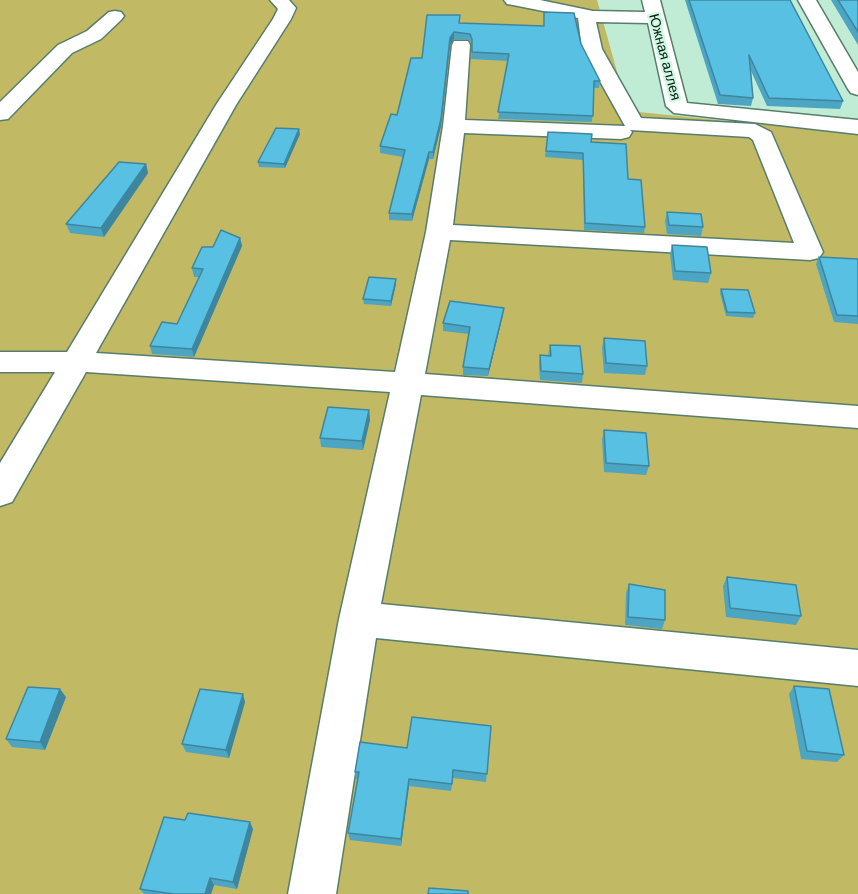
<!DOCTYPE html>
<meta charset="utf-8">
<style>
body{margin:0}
canvas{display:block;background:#c0ebd5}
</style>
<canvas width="858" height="894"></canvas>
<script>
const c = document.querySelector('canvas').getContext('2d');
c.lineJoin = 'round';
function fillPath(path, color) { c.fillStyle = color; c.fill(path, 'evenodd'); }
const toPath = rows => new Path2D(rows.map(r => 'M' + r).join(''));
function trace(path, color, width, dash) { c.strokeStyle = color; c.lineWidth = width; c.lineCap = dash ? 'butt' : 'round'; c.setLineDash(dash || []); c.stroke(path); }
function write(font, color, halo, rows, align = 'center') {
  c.font = font + ' Barlow,sans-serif'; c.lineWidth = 4.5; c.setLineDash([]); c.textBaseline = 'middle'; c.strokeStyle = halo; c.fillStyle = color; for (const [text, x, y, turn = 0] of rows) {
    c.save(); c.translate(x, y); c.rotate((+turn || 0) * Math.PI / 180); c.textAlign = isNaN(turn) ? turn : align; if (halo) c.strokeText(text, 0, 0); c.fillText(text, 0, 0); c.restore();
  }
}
fillPath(toPath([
 [0,0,597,0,628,111,858,134,858,894,0,894]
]), '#c2b965');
const minor = toPath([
 [270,0,289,0,296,8,291,19,236,105,96,353,395,372,426,232,443,126,452,45,454,41,468,41,470,45,465,120,625,126,582,49,578,18,513,5,507,4,504,0,540,0,593,11,645,12,642,0,660,0,687,103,858,120,858,134,674,113,666,106,648,23,596,22,602,49,641,118,755,124,771,132,823,252,819,258,810,260,450,240,425,374,858,406,858,428,421,395,381,604,858,650,858,686,376,638,336,894,288,894,339,619,390,392,86,372,12,502,0,506,0,463,55,372,0,372,0,352,67,352,216,105,273,19,278,9,270,0],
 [630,130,749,137,753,140,794,243,453,225,464,133,621,139,629,137,632,132,630,130],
 [798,0,816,0,858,72,858,95,851,93,848,89,798,0],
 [115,11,121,12,124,16,121,20,101,39,72,53,8,119,0,120,0,102,58,45,87,31,109,12,115,11]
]);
trace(minor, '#567e6a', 3);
fillPath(minor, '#fff');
fillPath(toPath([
 [685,0,790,0,843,101,840,109,767,106,751,71,753,98,751,106,718,104],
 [831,0,858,0,858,45],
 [544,12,581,44,600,81,599,88,594,88,592,122,498,119,508,61,471,59,472,45,470,40,454,39,450,45,441,126,433,159,429,159,412,221,389,220,389,213,403,157,380,153,380,146,397,115,422,58,460,23,544,26],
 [548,132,591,142,628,179,645,227,644,233,584,230,583,160,545,157],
 [300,134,285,168,259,167,258,162],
 [146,164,148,173,104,237,70,233,66,224],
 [667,212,703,227,701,236,667,234,665,221],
 [240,238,242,246,194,357,152,354,150,346,177,324,199,277,194,277,192,268,213,247],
 [672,245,711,273,708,283,673,280,670,254],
 [819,257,858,259,858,324,834,322,816,264],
 [396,284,391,306,364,304,363,299],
 [721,289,755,313,753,318,726,316,720,293],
 [503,315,488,376,463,375,463,367,469,334,443,331,443,323],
 [604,338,647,366,645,375,604,373,602,348],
 [550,345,583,374,582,383,540,380,539,365,540,355,548,356],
 [369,410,370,420,363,450,321,447,320,438],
 [604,430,649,466,646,475,604,472,602,440],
 [727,577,801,616,796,625,726,617,723,586],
 [629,584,665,620,662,629,625,625,626,593],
 [794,686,844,755,837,762,801,759,789,694],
 [66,697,45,750,12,747,6,739],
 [245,702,229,758,186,752,182,744],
 [491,726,486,782,453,778,451,791,409,786,401,846,350,840,348,833,358,780,356,779,355,772,407,748],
 [253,829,237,889,214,885,211,894,144,894,140,889]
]), '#4ca5c2');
fillPath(toPath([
 [454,32,454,39,450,45,441,126,433,159,433,152,450,38],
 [299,129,300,134,285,168,284,164],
 [429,152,429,159,412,221,412,214],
 [146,164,148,173,104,237,101,228],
 [240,238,242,246,194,357,192,349],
 [396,279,396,284,391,306,391,301],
 [504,308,503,315,488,376,489,369],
 [369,410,370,420,363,450,362,441],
 [60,689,66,697,45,750,40,742],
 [243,694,245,702,229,758,226,750],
 [409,779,409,786,401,846,401,839],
 [250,822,253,829,237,889,233,882],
 [210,878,214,885,211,894,205,894]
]), '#3e869e');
const building = toPath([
 [689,0,790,0,843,101,769,98,749,55,753,98,720,95,689,0],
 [838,0,858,0,858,32,838,0],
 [544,12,574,13,581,44,600,81,594,81,593,116,498,112,509,54,472,52,472,39,470,34,454,32,450,38,441,119,433,152,429,152,412,214,389,213,405,150,380,146,391,114,397,115,411,58,422,58,427,15,460,15,459,23,544,26,544,12],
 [276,128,299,129,284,164,258,162,276,128],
 [548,132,592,134,591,142,626,144,628,179,641,180,645,227,585,223,583,153,546,151,548,132],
 [119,162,146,164,101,228,66,224,119,162],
 [667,212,701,214,703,227,669,225,667,212],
 [221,230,240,238,192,349,150,346,162,322,177,324,203,269,192,268,202,247,213,247,221,230],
 [672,245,707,247,711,273,675,271,672,245],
 [819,257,858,259,858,316,837,315,819,257],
 [369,277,396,279,391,301,363,299,369,277],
 [721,289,748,290,755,313,727,312,721,289],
 [450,301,504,308,489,369,463,367,470,327,443,323,450,301],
 [604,338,645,341,647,366,606,363,604,338],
 [550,345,580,346,583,374,541,371,540,355,551,356,550,345],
 [328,407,369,410,362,441,320,438,328,407],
 [604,430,646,433,649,466,606,463,604,430],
 [727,577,796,585,801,616,730,608,727,577],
 [629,584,665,590,665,620,628,617,629,584],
 [794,686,829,689,844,755,807,751,794,686],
 [28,687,60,689,40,742,6,739,28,687],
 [200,689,243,694,226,750,182,744,200,689],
 [412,717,491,726,487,774,453,770,452,784,409,779,401,839,348,833,359,772,355,772,360,742,407,748,412,717],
 [188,813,250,822,233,882,210,878,205,894,173,894,140,889,164,817,185,820,188,813],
 [429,888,468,891,468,894,428,894,429,888]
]);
fillPath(building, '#58c0e2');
trace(building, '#3e869e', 1.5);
write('14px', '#0b1b14', '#cdf8e2', [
 ["Южная аллея",665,57,75]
]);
</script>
